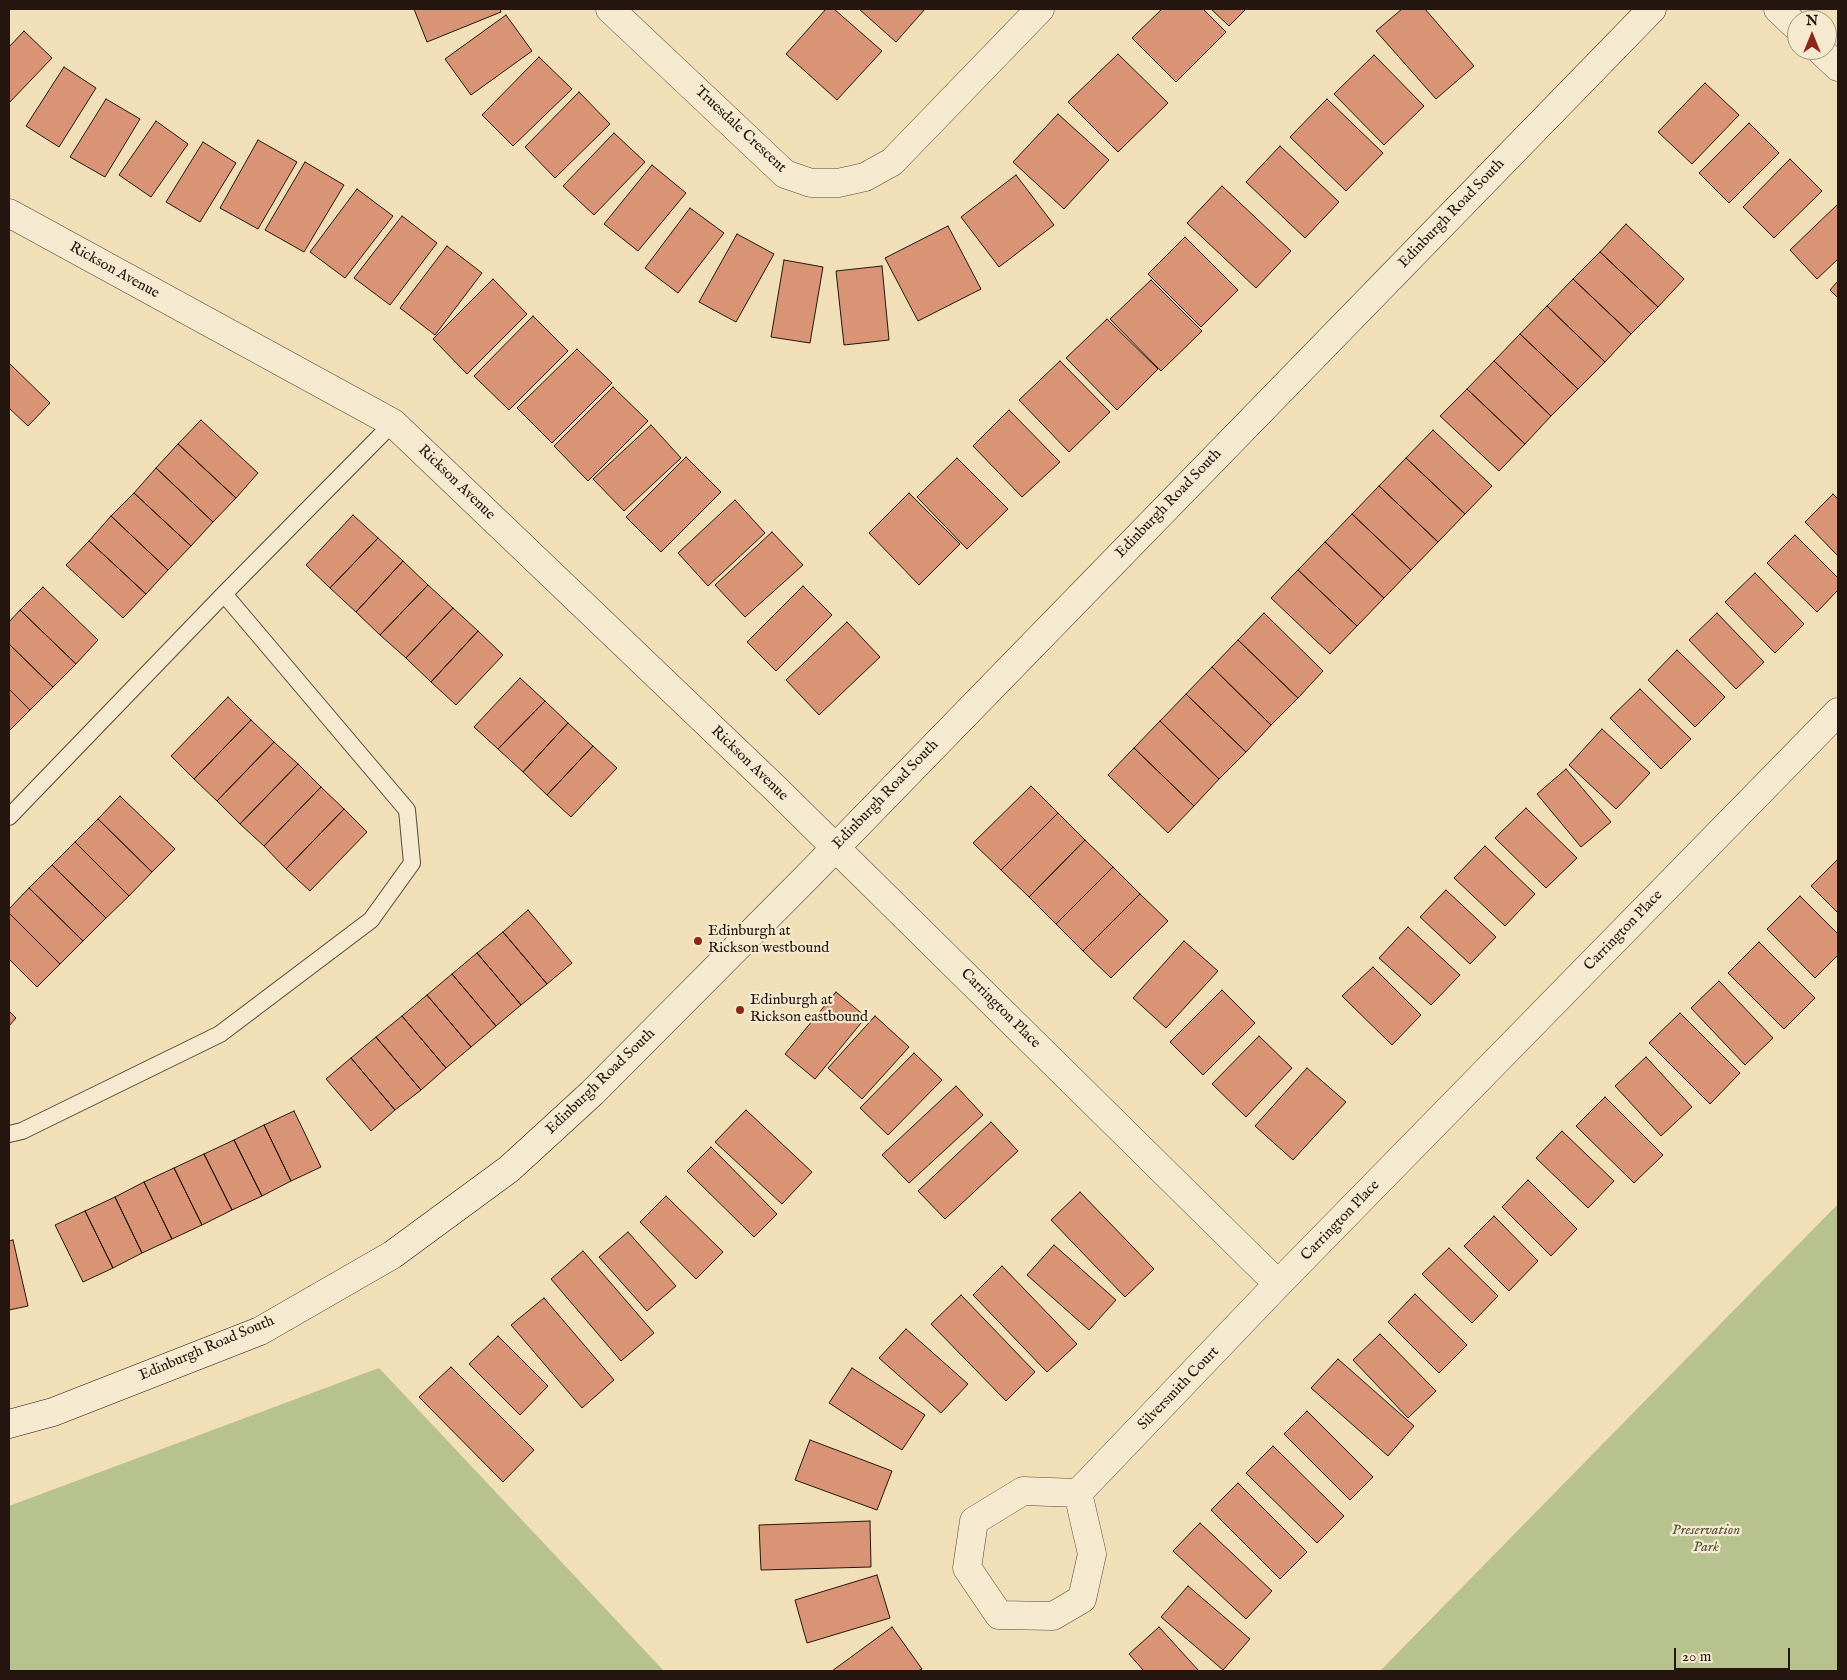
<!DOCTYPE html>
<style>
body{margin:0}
#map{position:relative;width:1847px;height:1680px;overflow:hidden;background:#f0dfb7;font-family:"IM FELL English",serif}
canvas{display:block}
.frame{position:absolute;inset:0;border:10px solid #24160e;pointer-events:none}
.north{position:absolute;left:1787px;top:10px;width:50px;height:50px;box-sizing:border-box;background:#f5ead0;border:1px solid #a19582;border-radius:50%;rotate:0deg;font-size:14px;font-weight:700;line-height:20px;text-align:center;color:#24160e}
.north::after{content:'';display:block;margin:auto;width:18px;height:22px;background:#8f2418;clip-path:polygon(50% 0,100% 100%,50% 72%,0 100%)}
.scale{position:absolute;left:1674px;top:1648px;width:116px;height:22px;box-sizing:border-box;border:2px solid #24160e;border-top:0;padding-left:6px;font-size:15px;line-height:18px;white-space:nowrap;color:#24160e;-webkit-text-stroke:4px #f5ead0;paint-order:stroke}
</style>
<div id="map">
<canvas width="1847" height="1680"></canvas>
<div class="frame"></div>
<div class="north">N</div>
<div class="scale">20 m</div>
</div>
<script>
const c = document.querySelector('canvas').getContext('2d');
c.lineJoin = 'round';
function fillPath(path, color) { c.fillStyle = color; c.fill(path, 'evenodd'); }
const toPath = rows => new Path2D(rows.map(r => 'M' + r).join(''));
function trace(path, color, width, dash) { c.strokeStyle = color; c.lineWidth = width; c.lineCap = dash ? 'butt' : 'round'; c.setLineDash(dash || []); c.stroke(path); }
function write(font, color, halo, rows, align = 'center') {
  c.font = font + ' "IM FELL English",serif'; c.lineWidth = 4.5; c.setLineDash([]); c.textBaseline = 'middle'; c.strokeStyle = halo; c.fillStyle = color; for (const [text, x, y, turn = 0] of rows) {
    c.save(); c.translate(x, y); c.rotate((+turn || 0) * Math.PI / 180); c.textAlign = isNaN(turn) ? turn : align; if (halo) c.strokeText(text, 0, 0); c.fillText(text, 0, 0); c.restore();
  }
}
fillPath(toPath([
 [1838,1204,1838,1671,1380,1671],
 [379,1368,664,1671,9,1671,9,1506]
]), '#b8c28f');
const building = toPath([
 [414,9,500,9,501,12,427,42,414,9],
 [826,9,834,9,882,51,837,100,786,54,826,9],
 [859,9,925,9,896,42,859,9],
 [1162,9,1203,9,1226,32,1176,82,1132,38,1162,9],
 [1211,9,1246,9,1229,26,1211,9],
 [1402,9,1425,9,1474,66,1436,99,1376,31,1402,9],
 [506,15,532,51,471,95,445,59,506,15],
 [24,31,52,58,9,103,9,47,24,31],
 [1118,54,1168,103,1118,152,1068,102,1118,54],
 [1374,55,1424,106,1384,145,1334,94,1374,55],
 [539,57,572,89,513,146,482,115,539,57],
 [64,67,96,88,59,147,26,126,64,67],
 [1705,83,1739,115,1692,164,1658,132,1705,83],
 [579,92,610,124,555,178,525,147,579,92],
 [106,99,140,119,105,177,70,157,106,99],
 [1327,99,1383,153,1346,191,1290,137,1327,99],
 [1058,114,1109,160,1064,209,1013,162,1058,114],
 [156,121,188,144,151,197,119,175,156,121],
 [1749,123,1779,153,1729,203,1699,173,1749,123],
 [614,133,645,162,594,215,563,186,614,133],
 [258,140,297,162,258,229,220,208,258,140],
 [203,142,236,163,200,222,166,202,203,142],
 [1280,146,1339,202,1305,238,1246,182,1280,146],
 [1790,159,1822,191,1774,238,1743,207,1790,159],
 [305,162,344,185,304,252,265,230,305,162],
 [652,165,686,193,638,251,604,224,652,165],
 [1016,175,1054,225,999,267,961,217,1016,175],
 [1222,186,1291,251,1256,288,1187,223,1222,186],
 [357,189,393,216,345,278,310,252,357,189],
 [1838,204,1838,259,1817,279,1790,250,1838,204],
 [690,208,724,233,678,293,645,268,690,208],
 [402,216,437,243,390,305,354,278,402,216],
 [1626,224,1684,279,1658,307,1600,252,1626,224],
 [948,226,981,289,918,321,885,258,948,226],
 [737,234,774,254,736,322,699,302,737,234],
 [1185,237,1238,290,1201,327,1148,274,1185,237],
 [447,246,482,273,435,335,400,308,447,246],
 [1600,252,1658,307,1631,334,1573,279,1600,252],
 [784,260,823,267,810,343,771,337,784,260],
 [882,266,889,340,844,345,836,271,882,266],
 [493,279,527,314,467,374,433,339,493,279],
 [1573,279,1631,334,1605,362,1547,306,1573,279],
 [1151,280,1202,331,1161,371,1110,319,1151,280],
 [1838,281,1838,298,1830,290,1838,281],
 [1547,306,1605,362,1578,389,1520,334,1547,306],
 [533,316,568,351,509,410,474,376,533,316],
 [1107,319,1158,369,1117,410,1066,358,1107,319],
 [1520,334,1578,389,1551,416,1494,361,1520,334],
 [577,349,612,383,552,443,517,408,577,349],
 [1060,361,1110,412,1069,452,1019,400,1060,361],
 [1494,361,1551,416,1525,444,1467,389,1494,361],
 [9,363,50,403,28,426,9,408,9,363],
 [613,387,648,421,588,481,554,446,613,387],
 [1467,389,1525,444,1499,471,1440,416,1467,389],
 [1009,410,1060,462,1022,497,973,446,1009,410],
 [201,420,258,473,236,498,178,444,201,420],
 [651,425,681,458,624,511,593,479,651,425],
 [1433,430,1492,486,1465,514,1406,458,1433,430],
 [178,444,236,498,213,522,156,468,178,444],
 [686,457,721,492,661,552,626,517,686,457],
 [957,458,1008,509,967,549,917,497,957,458],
 [1406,458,1465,514,1438,542,1379,486,1406,458],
 [156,468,213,522,191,546,134,493,156,468],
 [1379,486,1438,542,1411,570,1352,514,1379,486],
 [134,493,191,546,168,570,111,516,134,493],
 [909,493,960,544,919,585,869,533,909,493],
 [1833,494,1838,499,1838,556,1805,522,1833,494],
 [735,500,765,533,708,586,678,553,735,500],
 [1352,514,1411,570,1384,598,1325,542,1352,514],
 [353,515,378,538,330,588,306,565,353,515],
 [111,516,168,570,146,594,89,541,111,516],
 [772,532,803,565,745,617,715,585,772,532],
 [1795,535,1838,578,1838,590,1817,612,1767,563,1795,535],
 [378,538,403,561,356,612,330,588,378,538],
 [89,541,146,594,123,618,66,565,89,541],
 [1325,542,1384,598,1357,626,1298,570,1325,542],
 [403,561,428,585,380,635,356,612,403,561],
 [1298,570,1357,626,1330,654,1271,598,1298,570],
 [1755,573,1804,624,1775,653,1725,602,1755,573],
 [428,585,453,608,406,658,380,635,428,585],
 [803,586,832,615,776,671,747,642,803,586],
 [43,587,98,640,76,664,20,610,43,587],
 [453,608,478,631,431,682,406,658,453,608],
 [20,610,76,664,53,687,9,644,9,622,20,610],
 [1264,613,1323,671,1298,698,1238,640,1264,613],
 [1717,613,1764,662,1736,689,1689,640,1717,613],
 [847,622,880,657,819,715,786,680,847,622],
 [478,631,503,655,456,705,431,682,478,631],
 [1238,640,1298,698,1271,725,1212,667,1238,640],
 [9,644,53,687,30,710,9,689,9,644],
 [1677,650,1725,697,1695,727,1648,680,1677,650],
 [1212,667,1271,725,1246,752,1186,694,1212,667],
 [520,678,545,701,498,749,474,727,520,678],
 [9,689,30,710,9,731,9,689],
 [1640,689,1691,739,1661,769,1610,718,1640,689],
 [1186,694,1246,752,1219,779,1160,721,1186,694],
 [228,697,251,720,194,779,171,756,228,697],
 [545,701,568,723,523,772,498,749,545,701],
 [251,720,274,742,217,801,194,779,251,720],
 [1160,721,1219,779,1194,806,1134,748,1160,721],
 [568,723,593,746,547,795,523,772,568,723],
 [1602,729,1650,773,1616,809,1569,765,1602,729],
 [274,742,298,764,240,824,217,801,274,742],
 [593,746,617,768,571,817,547,795,593,746],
 [1134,748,1194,806,1168,833,1108,775,1134,748],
 [298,764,321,787,264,846,240,824,298,764],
 [1566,769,1611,822,1581,847,1537,794,1566,769],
 [1031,786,1058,813,1001,870,973,843,1031,786],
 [321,787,344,809,286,869,264,846,321,787],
 [120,796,175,849,152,872,98,819,120,796],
 [1526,808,1577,858,1546,888,1495,838,1526,808],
 [344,809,367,832,310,891,286,869,344,809],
 [1058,813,1085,840,1029,897,1001,870,1058,813],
 [98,819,152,872,129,896,75,842,98,819],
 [1085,840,1113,867,1056,924,1029,897,1085,840],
 [75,842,129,896,106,918,52,865,75,842],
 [1485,846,1535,894,1505,926,1454,878,1485,846],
 [1838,859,1838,913,1811,886,1838,859],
 [52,865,106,918,83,941,29,888,52,865],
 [1113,867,1140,894,1083,951,1056,924,1113,867],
 [29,888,83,941,60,964,9,913,9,909,29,888],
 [1446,890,1496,937,1470,964,1420,917,1446,890],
 [1140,894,1168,921,1111,978,1083,951,1140,894],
 [1800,896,1838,934,1838,955,1815,978,1767,929,1800,896],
 [528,910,572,963,547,984,503,932,528,910],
 [9,913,60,964,37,987,9,959,9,913],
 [1408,927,1460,975,1431,1005,1379,958,1408,927],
 [503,932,547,984,521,1005,477,953,503,932],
 [1184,941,1218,971,1166,1028,1133,998,1184,941],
 [1759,942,1815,998,1784,1029,1728,973,1759,942],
 [477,953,521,1005,496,1026,452,974,477,953],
 [1373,967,1421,1015,1392,1045,1342,996,1373,967],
 [452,974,496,1026,471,1047,427,995,452,974],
 [1719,981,1773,1038,1745,1065,1691,1008,1719,981],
 [1222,990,1255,1023,1203,1075,1170,1042,1222,990],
 [836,992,866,1017,815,1079,785,1054,836,992],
 [427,995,471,1047,446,1068,402,1016,427,995],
 [9,1011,16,1018,9,1026,9,1011],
 [1680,1013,1740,1073,1710,1104,1649,1043,1680,1013],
 [402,1016,446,1068,421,1090,376,1037,402,1016],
 [875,1016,909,1047,862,1099,828,1068,875,1016],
 [1259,1036,1292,1068,1246,1117,1212,1084,1259,1036],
 [376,1037,421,1090,395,1110,351,1058,376,1037],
 [914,1053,942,1080,888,1135,860,1108,914,1053],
 [1646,1057,1692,1107,1661,1136,1615,1086,1646,1057],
 [351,1058,395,1110,371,1131,326,1079,351,1058],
 [1307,1068,1346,1102,1293,1160,1255,1126,1307,1068],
 [956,1086,983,1115,909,1183,882,1155,956,1086],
 [1605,1097,1663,1155,1634,1183,1576,1126,1605,1097],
 [746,1110,812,1172,782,1204,715,1142,746,1110],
 [294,1111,321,1167,291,1181,264,1125,294,1111],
 [991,1122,1018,1151,945,1219,918,1191,991,1122],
 [264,1125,291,1181,262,1196,234,1140,264,1125],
 [1562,1131,1614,1181,1588,1208,1536,1158,1562,1131],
 [234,1140,262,1196,232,1210,204,1154,234,1140],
 [711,1147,777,1214,754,1237,687,1171,711,1147],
 [204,1154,232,1210,202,1225,174,1168,204,1154],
 [174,1168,202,1225,172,1239,144,1182,174,1168],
 [1528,1180,1577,1229,1551,1256,1502,1207,1528,1180],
 [144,1182,172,1239,142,1253,115,1197,144,1182],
 [1080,1192,1154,1269,1125,1297,1051,1220,1080,1192],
 [666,1196,723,1252,696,1279,640,1222,666,1196],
 [115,1197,142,1253,113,1268,85,1211,115,1197],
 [85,1211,113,1268,83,1282,55,1225,85,1211],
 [1494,1216,1538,1261,1509,1291,1464,1246,1494,1216],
 [628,1232,676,1286,647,1311,599,1257,628,1232],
 [13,1240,28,1306,9,1310,9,1241,13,1240],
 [1054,1245,1116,1300,1089,1330,1027,1275,1054,1245],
 [1449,1248,1498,1296,1472,1323,1422,1274,1449,1248],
 [583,1251,654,1333,621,1361,551,1279,583,1251],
 [1002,1266,1077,1344,1047,1372,973,1295,1002,1266],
 [1415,1294,1467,1345,1439,1373,1388,1322,1415,1294],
 [961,1295,1035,1372,1006,1401,931,1324,961,1295],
 [544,1298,614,1380,582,1408,511,1325,544,1298],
 [906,1329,968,1384,941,1413,879,1358,906,1329],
 [1380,1334,1436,1391,1408,1418,1353,1360,1380,1334],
 [498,1336,548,1386,520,1415,469,1364,498,1336],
 [1338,1359,1414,1426,1388,1456,1311,1388,1338,1359],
 [451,1367,534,1450,503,1482,419,1397,451,1367],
 [852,1368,925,1415,902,1450,829,1403,852,1368],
 [1307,1411,1373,1477,1350,1500,1284,1434,1307,1411],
 [810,1440,892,1471,877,1510,795,1480,810,1440],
 [1273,1446,1344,1516,1317,1543,1246,1473,1273,1446],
 [1238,1483,1307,1552,1280,1579,1211,1510,1238,1483],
 [870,1521,871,1567,761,1570,759,1525,870,1521],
 [1200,1523,1272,1591,1246,1619,1173,1551,1200,1523],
 [877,1575,890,1618,807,1643,795,1600,877,1575],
 [1188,1586,1250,1639,1223,1670,1161,1617,1188,1586],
 [892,1627,922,1669,918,1671,832,1671,892,1627],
 [1159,1627,1199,1671,1144,1671,1129,1654,1159,1627]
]);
fillPath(building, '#d99476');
trace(building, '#24160e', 1);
const service = toPath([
 [9,817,224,594,393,423],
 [9,1134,22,1131,220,1034,371,920,412,863,407,810,224,594]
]);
const minor = toPath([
 [610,9,785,174,811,183,838,183,865,177,892,162,1040,9],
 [1778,9,1797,27],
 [1820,50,1838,67],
 [9,213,393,423,777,790,1278,1284],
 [1078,1493,1092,1554,1082,1599,1053,1616,999,1615,967,1568,974,1521,1023,1491,1078,1493,1278,1284,1838,712]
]);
const secondary = toPath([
 [9,1424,53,1412,260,1331,392,1255,509,1169,592,1093,805,879,1652,9]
]);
trace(service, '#574838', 18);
trace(minor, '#574838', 29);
trace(secondary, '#24160e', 29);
trace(service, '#f5ead0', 16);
trace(minor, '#f5ead0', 28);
trace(secondary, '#f5ead0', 28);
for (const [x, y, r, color] of [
 [698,941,5,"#8f2418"],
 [740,1010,5,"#8f2418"]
]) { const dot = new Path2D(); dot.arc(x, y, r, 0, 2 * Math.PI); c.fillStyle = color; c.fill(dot); trace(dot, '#f5ead0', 2); }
write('15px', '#24160e', '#f5ead0', [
 ["Truesdale Crescent",740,130,43],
 ["Edinburgh Road South",1452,214,-46],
 ["Rickson Avenue",114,271,29],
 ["Rickson Avenue",456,483,44],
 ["Edinburgh Road South",1169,504,-46],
 ["Rickson Avenue",749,764,44],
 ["Edinburgh Road South",886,795,-46],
 ["Carrington Place",1624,931,-46],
 ["Carrington Place",1000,1009,45],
 ["Edinburgh Road South",601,1082,-44],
 ["Carrington Place",1341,1221,-46],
 ["Edinburgh Road South",207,1349,-23],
 ["Silversmith Court",1179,1389,-46]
]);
write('15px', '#24160e', '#f5ead0', [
 ["Edinburgh at",708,932],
 ["Rickson westbound",708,949],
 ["Edinburgh at",750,1001],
 ["Rickson eastbound",750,1018]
], 'left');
write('italic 15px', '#58523b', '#f5ead0', [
 ["Preservation",1706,1531],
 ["Park",1706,1548]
]);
</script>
